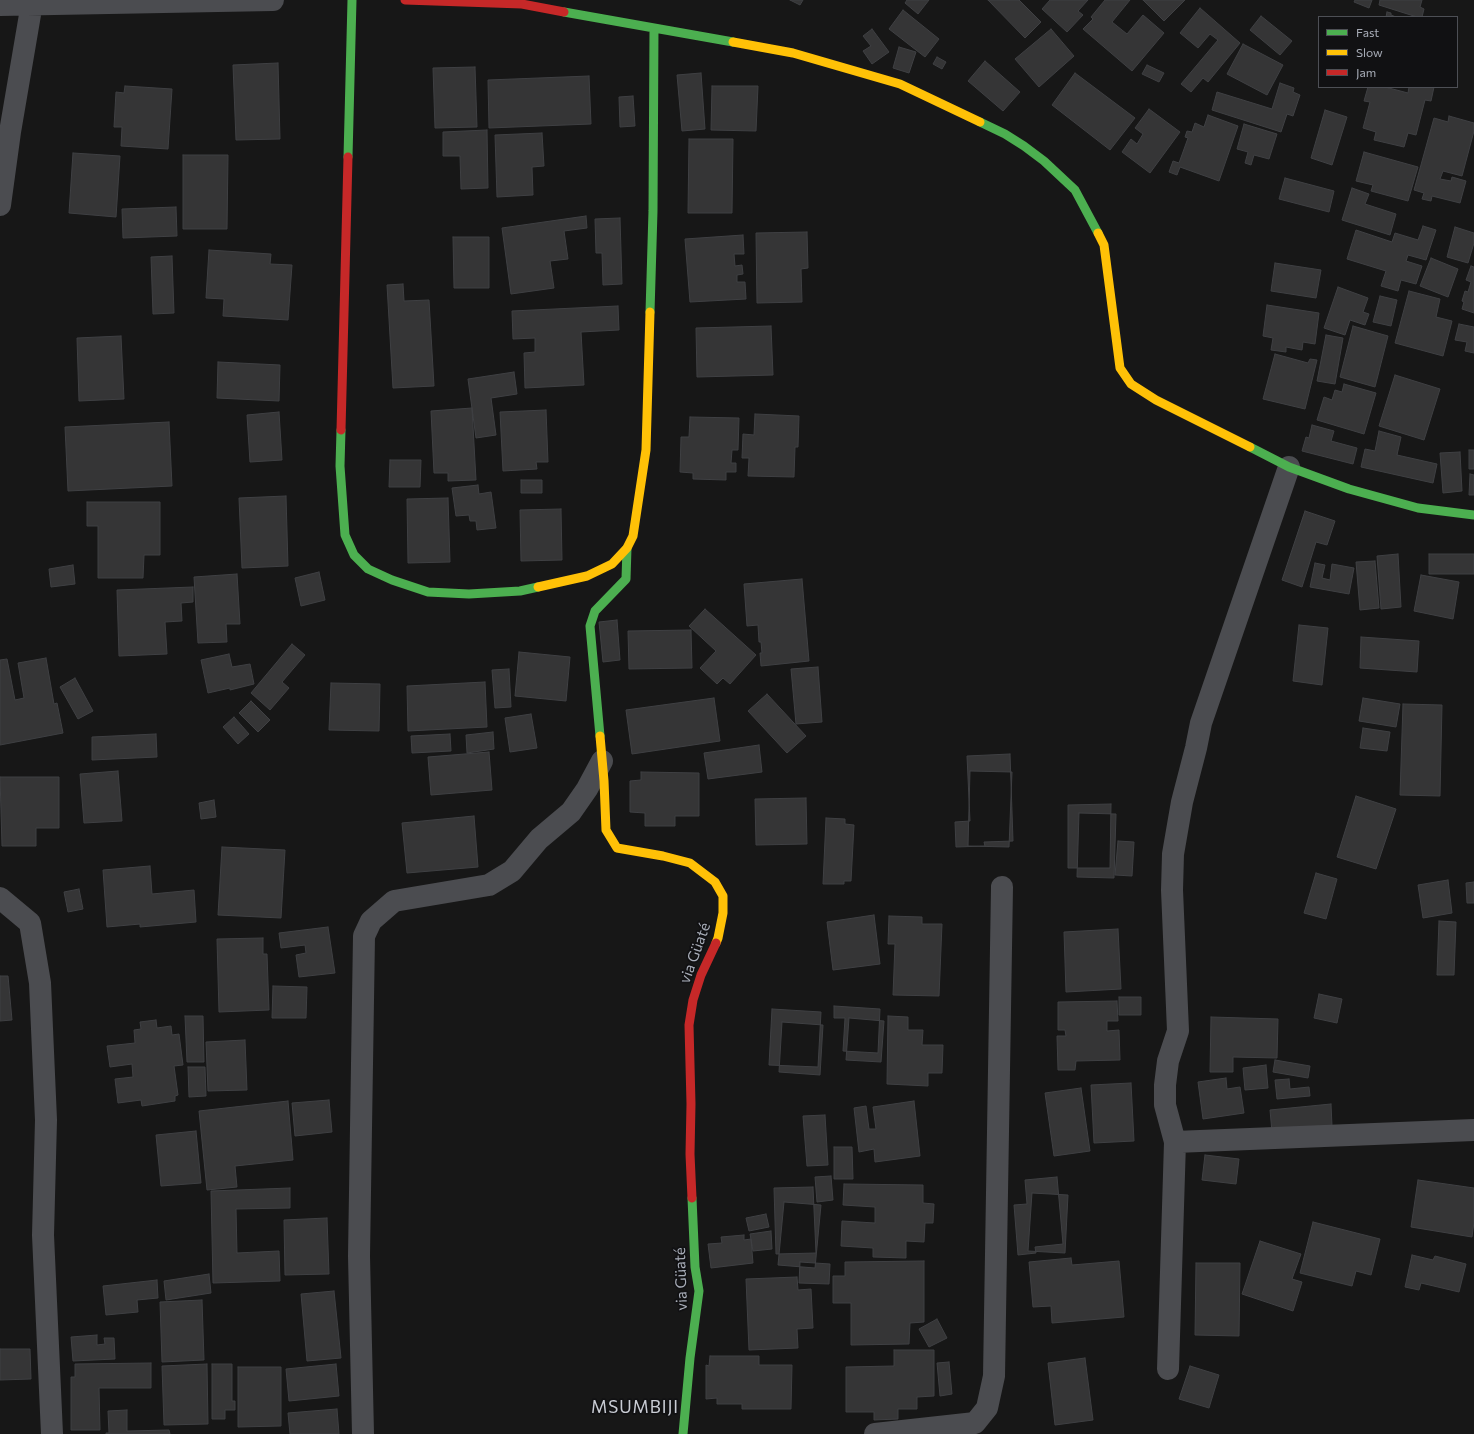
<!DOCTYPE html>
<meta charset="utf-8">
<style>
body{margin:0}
#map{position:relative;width:1474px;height:1434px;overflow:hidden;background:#171717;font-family:Commissioner,sans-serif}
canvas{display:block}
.legend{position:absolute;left:1318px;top:16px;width:140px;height:72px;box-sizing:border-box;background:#111113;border:1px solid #4d4f55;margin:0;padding:5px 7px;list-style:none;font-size:12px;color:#a8adb8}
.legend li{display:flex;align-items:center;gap:8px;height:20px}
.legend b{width:20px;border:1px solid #4d4f55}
</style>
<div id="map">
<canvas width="1474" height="1434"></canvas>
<ul class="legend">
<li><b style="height:5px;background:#4caf50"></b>Fast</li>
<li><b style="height:5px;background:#ffc107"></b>Slow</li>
<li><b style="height:5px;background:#c62828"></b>Jam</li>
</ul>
</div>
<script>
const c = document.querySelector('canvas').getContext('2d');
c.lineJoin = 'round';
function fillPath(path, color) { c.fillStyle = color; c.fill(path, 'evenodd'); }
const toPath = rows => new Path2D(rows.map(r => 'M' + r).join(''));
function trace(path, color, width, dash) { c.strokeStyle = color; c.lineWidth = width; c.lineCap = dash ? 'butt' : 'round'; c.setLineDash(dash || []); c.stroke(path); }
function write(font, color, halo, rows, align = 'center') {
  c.font = font + ' Commissioner,sans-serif'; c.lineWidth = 3.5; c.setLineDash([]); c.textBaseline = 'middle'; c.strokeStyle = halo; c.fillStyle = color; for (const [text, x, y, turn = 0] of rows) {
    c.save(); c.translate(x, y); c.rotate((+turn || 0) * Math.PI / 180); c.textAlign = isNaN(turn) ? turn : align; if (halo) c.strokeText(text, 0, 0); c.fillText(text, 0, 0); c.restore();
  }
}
const building = toPath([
 [790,0,803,0,800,5,790,0],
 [907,0,929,0,918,14,905,3,907,0],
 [988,0,1019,0,1041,22,1025,38,988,0],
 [1050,0,1088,0,1078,11,1083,15,1067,32,1042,9,1050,0],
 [1105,0,1130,0,1112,22,1127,34,1143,15,1164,33,1132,71,1083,29,1093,19,1091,17,1105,0],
 [1143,0,1185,0,1164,21,1143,0],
 [1355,0,1372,0,1369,8,1354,2,1355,0],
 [1380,0,1422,0,1420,7,1424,9,1422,17,1417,17,1379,5,1380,0],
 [1200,8,1240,43,1208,82,1203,78,1191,92,1181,84,1218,40,1210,34,1198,48,1180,33,1200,8],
 [903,10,939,39,925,57,889,29,903,10],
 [1387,12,1391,13,1391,15,1396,17,1386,17,1387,12],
 [1261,16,1292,41,1280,55,1250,30,1261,16],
 [872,29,889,52,872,64,863,51,871,46,863,36,872,29],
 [1051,29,1074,56,1039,87,1015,59,1051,29],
 [1243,44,1283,65,1267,95,1227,74,1243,44],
 [899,47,916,52,909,73,893,68,899,47],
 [937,57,946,62,942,69,933,64,937,57],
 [985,61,1020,92,1003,111,968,81,985,61],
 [278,63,280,139,236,140,233,65,278,63],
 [1147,65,1164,73,1159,82,1142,74,1147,65],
 [475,67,477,127,435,128,433,68,475,67],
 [701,73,705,129,682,131,677,75,701,73],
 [1075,73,1135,118,1110,150,1052,105,1075,73],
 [589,76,591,124,489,128,488,80,589,76],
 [1280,83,1294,88,1293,92,1300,95,1293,116,1287,114,1281,132,1212,110,1217,92,1272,109,1280,83],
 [125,86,172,89,168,149,121,146,122,127,114,127,116,92,124,93,125,86],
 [712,86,758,86,756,131,711,130,712,86],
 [1368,87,1385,87,1408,93,1409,87,1434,87,1431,101,1425,100,1416,135,1408,133,1404,147,1374,140,1376,132,1363,128,1370,102,1364,101,1368,87],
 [633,96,635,126,620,127,619,97,633,96],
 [1149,109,1180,132,1150,173,1122,152,1131,139,1137,144,1143,134,1135,128,1149,109],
 [1325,110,1347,117,1332,165,1311,158,1325,110],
 [1208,115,1238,126,1219,181,1180,167,1177,175,1169,172,1173,161,1179,163,1188,138,1185,137,1187,131,1192,132,1195,123,1204,127,1208,115],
 [1449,116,1474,123,1474,131,1462,176,1443,171,1440,179,1451,181,1452,177,1466,181,1460,203,1432,196,1431,201,1422,199,1424,193,1414,190,1434,118,1448,122,1449,116],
 [1244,124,1277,134,1269,159,1254,155,1251,165,1245,163,1248,152,1237,149,1244,124],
 [487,130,488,188,461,189,460,156,443,156,443,132,487,130],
 [542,133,544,166,532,167,533,195,497,197,495,135,542,133],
 [689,139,733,139,732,213,688,213,689,139],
 [1364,152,1418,167,1408,201,1371,191,1373,185,1356,181,1364,152],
 [73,153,120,156,116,217,69,213,73,153],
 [183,155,228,155,227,229,183,229,183,155],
 [1285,178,1334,191,1329,212,1279,199,1285,178],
 [1352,188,1369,194,1365,204,1396,214,1390,235,1342,220,1352,188],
 [176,207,177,236,123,238,122,209,176,207],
 [586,216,587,228,564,231,568,259,550,261,554,288,511,294,502,228,586,216],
 [620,218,622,284,603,285,602,253,596,253,595,219,620,218],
 [1423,226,1436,230,1426,260,1408,255,1406,261,1422,266,1416,284,1401,280,1398,291,1381,286,1386,271,1347,259,1356,230,1392,242,1395,233,1418,240,1423,226],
 [1455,227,1474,233,1474,243,1468,263,1447,257,1455,227],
 [807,232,808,268,801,269,802,302,757,303,756,233,807,232],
 [743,235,744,254,734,254,735,266,742,265,743,274,737,275,737,282,745,282,746,299,690,302,685,239,743,235],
 [453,237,489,237,489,288,454,288,453,237],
 [209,250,271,254,270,264,292,265,288,320,223,316,224,299,206,298,209,250],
 [172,256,174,313,153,314,151,257,172,256],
 [1431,258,1458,269,1448,297,1420,286,1431,258],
 [1275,263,1321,270,1316,298,1271,291,1275,263],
 [1471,266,1474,267,1474,313,1462,309,1464,302,1462,301,1465,291,1468,292,1471,282,1466,280,1471,266],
 [403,284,404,301,429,300,434,386,393,388,387,285,403,284],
 [1338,287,1368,298,1363,312,1369,314,1365,325,1350,320,1345,335,1324,328,1338,287],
 [1409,291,1440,299,1436,317,1452,321,1443,356,1395,343,1409,291],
 [1380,296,1397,300,1391,326,1373,322,1380,296],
 [1267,305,1319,313,1315,344,1303,342,1302,350,1286,347,1286,352,1271,350,1273,338,1263,336,1267,305],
 [618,306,619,330,581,332,584,385,525,388,524,353,535,352,535,338,513,339,512,311,618,306],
 [1459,324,1474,327,1474,353,1465,351,1467,342,1455,340,1459,324],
 [771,326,773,375,697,377,696,328,771,326],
 [1353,326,1388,336,1375,387,1340,377,1353,326],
 [1326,335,1343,338,1335,384,1317,381,1326,335],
 [121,336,124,399,79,401,77,338,121,336],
 [1275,354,1308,363,1310,359,1317,360,1305,409,1263,399,1275,354],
 [218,362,280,365,279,401,217,398,218,362],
 [514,372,517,394,491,398,496,435,476,438,468,379,514,372],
 [1395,375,1440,389,1424,440,1379,426,1395,375],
 [1344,384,1376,393,1364,434,1317,420,1324,397,1332,400,1335,390,1342,392,1344,384],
 [472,408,476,480,448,481,448,473,434,473,431,411,472,408],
 [546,410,548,462,536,462,537,469,503,471,500,412,546,410],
 [279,412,282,460,250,462,247,415,279,412],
 [755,414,799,416,798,447,795,447,794,477,748,476,749,458,742,458,743,434,754,435,755,414],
 [690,417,739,418,738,450,732,450,731,463,736,463,736,472,726,472,726,480,693,479,693,473,680,472,681,437,689,437,690,417],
 [169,422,172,486,68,491,65,427,169,422],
 [1312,425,1334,431,1331,441,1357,448,1353,464,1302,451,1306,437,1309,438,1312,425],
 [1379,431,1401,437,1397,455,1437,464,1433,483,1361,467,1365,449,1375,451,1379,431],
 [1469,450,1474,450,1474,469,1469,469,1469,450],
 [1460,452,1462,491,1443,493,1440,453,1460,452],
 [390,460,421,460,420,487,389,487,390,460],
 [1470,474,1474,475,1474,495,1469,495,1470,474],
 [521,480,542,480,542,493,521,493,521,480],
 [478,485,479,494,491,492,496,528,477,530,476,521,470,521,469,515,456,516,452,488,478,485],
 [286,496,288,566,242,568,239,498,286,496],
 [448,498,450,562,408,563,407,499,448,498],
 [87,502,160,502,160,555,144,555,143,578,98,578,98,526,87,526,87,502],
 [561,509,562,560,521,561,520,510,561,509],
 [1305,511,1335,521,1327,545,1316,542,1302,587,1282,580,1305,511],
 [1398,554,1401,607,1381,609,1377,556,1398,554],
 [1429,554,1474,554,1474,574,1429,574,1429,554],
 [1375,561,1379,608,1360,610,1356,562,1375,561],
 [1315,563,1325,565,1322,578,1330,580,1332,564,1354,568,1349,594,1310,587,1315,563],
 [73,565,75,584,51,587,49,569,73,565],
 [319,572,325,600,301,606,295,578,319,572],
 [237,574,240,624,226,624,227,642,198,643,194,577,237,574],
 [1421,575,1459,582,1453,619,1414,611,1421,575],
 [802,579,809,661,761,666,760,653,762,653,761,642,759,642,758,625,747,626,744,584,802,579],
 [193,587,193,602,181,603,182,621,165,622,167,654,119,656,117,590,193,587],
 [705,609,756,655,730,684,723,678,717,684,700,668,716,651,689,626,705,609],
 [617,620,620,660,603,662,599,622,617,620],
 [1299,625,1328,628,1322,685,1293,681,1299,625],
 [691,630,692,668,629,669,628,631,691,630],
 [1361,637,1419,641,1417,672,1360,668,1361,637],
 [292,644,305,655,282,682,289,688,270,710,251,693,292,644],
 [519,652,570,657,566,701,515,696,519,652],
 [229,654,232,667,250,664,254,684,230,690,230,688,208,693,201,660,229,654],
 [46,658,54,704,57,703,63,733,0,745,0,660,7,659,15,700,24,698,18,663,46,658],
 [818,667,822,722,796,724,791,669,818,667],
 [509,669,511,707,495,708,492,670,509,669],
 [75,678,93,711,78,719,60,687,75,678],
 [485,682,487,727,408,731,407,686,485,682],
 [331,683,380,684,379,731,329,730,331,683],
 [767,694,806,736,787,753,748,711,767,694],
 [714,698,720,741,632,754,626,710,714,698],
 [1363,698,1400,704,1396,727,1359,721,1363,698],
 [251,701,270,720,258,732,239,713,251,701],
 [1403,704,1442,705,1440,796,1400,795,1403,704],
 [531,714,537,748,510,752,505,718,531,714],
 [234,717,249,734,238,744,223,727,234,717],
 [1363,728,1390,732,1387,751,1360,748,1363,728],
 [493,732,494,749,467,753,466,735,493,732],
 [156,734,157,757,92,760,92,737,156,734],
 [450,734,451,751,412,753,411,736,450,734],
 [759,745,762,772,708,779,704,753,759,745],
 [489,752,492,790,431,795,428,757,489,752],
 [1010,754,1013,841,984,842,985,846,956,847,955,822,970,821,967,756,1010,754],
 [118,771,122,821,84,823,80,774,118,771],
 [970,771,1012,772,1009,847,968,846,970,771],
 [641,772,699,773,699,816,675,816,675,826,645,826,645,813,630,812,630,781,641,780,641,772],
 [0,777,59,777,59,828,36,828,36,846,2,846,0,777],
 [1356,796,1396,809,1376,869,1337,857,1356,796],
 [806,798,807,844,756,845,755,799,806,798],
 [214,800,216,817,201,819,199,803,214,800],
 [1111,804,1110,868,1068,868,1068,805,1111,804],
 [1079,813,1116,814,1114,878,1077,877,1079,813],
 [474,816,478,867,407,873,402,823,474,816],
 [826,818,845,819,845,824,854,825,851,881,844,881,844,884,823,884,826,818],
 [1118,841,1134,842,1132,876,1115,875,1118,841],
 [222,847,285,850,281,918,218,915,222,847],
 [150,866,152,894,194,890,196,922,140,927,140,924,107,927,103,870,150,866],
 [1316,873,1337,879,1326,919,1304,913,1316,873],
 [1448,880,1452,913,1423,918,1418,885,1448,880],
 [1474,882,1474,903,1467,903,1466,883,1474,882],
 [79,889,83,909,68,912,64,892,79,889],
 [874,915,880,964,833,970,827,922,874,915],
 [889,916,922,917,922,924,942,924,939,996,893,995,895,944,888,944,889,916],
 [1439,921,1456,922,1454,975,1437,975,1439,921],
 [328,927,335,973,299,977,296,955,306,953,305,945,281,948,279,933,328,927],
 [1118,929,1121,989,1066,992,1064,932,1118,929],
 [263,938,263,954,267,954,269,1010,219,1012,217,939,263,938],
 [0,976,8,976,12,1020,0,1021,0,976],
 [273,986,307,987,306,1018,272,1018,273,986],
 [1319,994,1342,999,1337,1023,1314,1018,1319,994],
 [1119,997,1141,997,1141,1015,1119,1015,1119,997],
 [1117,1001,1118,1021,1107,1021,1107,1031,1119,1030,1120,1060,1076,1061,1075,1070,1058,1070,1057,1036,1066,1036,1065,1030,1058,1030,1058,1002,1117,1001],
 [834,1006,880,1009,878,1053,843,1051,845,1018,834,1018,834,1006],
 [772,1009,821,1012,818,1067,769,1065,772,1009],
 [185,1016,203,1016,204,1062,187,1062,185,1016],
 [888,1016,908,1017,908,1030,923,1030,922,1045,943,1045,942,1073,928,1073,928,1086,887,1084,888,1016],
 [1211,1017,1278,1019,1277,1058,1233,1057,1233,1072,1210,1072,1211,1017],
 [849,1018,884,1021,881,1062,846,1060,849,1018],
 [156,1020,157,1028,171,1026,172,1035,179,1034,183,1065,174,1066,178,1095,175,1096,175,1101,142,1106,141,1100,118,1103,115,1079,133,1077,132,1064,110,1067,107,1046,135,1043,134,1030,141,1029,140,1022,156,1020],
 [782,1022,823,1025,820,1075,779,1072,782,1022],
 [245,1040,247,1090,208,1091,206,1042,245,1040],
 [1275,1060,1310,1066,1308,1078,1273,1072,1275,1060],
 [1266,1065,1268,1088,1245,1090,1243,1068,1266,1065],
 [188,1067,205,1067,206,1096,189,1097,188,1067],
 [1226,1078,1227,1089,1240,1087,1244,1113,1203,1119,1198,1082,1226,1078],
 [1289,1079,1290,1089,1309,1087,1310,1096,1277,1099,1275,1080,1289,1079],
 [1131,1083,1134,1141,1094,1143,1091,1085,1131,1083],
 [1081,1088,1090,1151,1054,1156,1045,1093,1081,1088],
 [329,1100,332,1132,295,1136,292,1103,329,1100],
 [288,1101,293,1160,235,1166,237,1187,207,1190,199,1111,288,1101],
 [914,1101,920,1156,875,1162,874,1149,859,1152,854,1108,866,1106,869,1129,876,1129,873,1107,914,1101],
 [1331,1104,1332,1126,1272,1132,1270,1110,1331,1104],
 [825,1115,828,1165,807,1166,803,1116,825,1115],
 [196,1131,201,1183,161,1186,156,1135,196,1131],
 [834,1147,852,1147,853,1179,834,1179,834,1147],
 [1205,1155,1239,1159,1236,1184,1202,1180,1205,1155],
 [831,1176,833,1200,817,1202,815,1177,831,1176],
 [1057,1177,1063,1244,1035,1247,1036,1253,1018,1255,1014,1205,1027,1204,1025,1180,1057,1177],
 [1418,1180,1474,1188,1474,1222,1472,1237,1411,1227,1418,1180],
 [844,1184,923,1185,923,1203,934,1204,933,1223,925,1223,924,1242,906,1241,906,1258,873,1257,873,1248,841,1246,842,1221,875,1223,875,1207,843,1205,844,1184],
 [813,1187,816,1253,776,1254,774,1188,813,1187],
 [290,1188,290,1208,236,1209,237,1253,279,1251,280,1281,213,1283,211,1191,290,1188],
 [1032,1193,1068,1195,1065,1253,1028,1251,1032,1193],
 [784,1202,821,1205,815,1268,778,1265,784,1202],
 [766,1214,769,1227,749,1231,746,1218,766,1214],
 [327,1218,329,1274,285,1275,284,1220,327,1218],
 [1313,1222,1380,1239,1371,1275,1356,1271,1352,1286,1300,1273,1313,1222],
 [771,1231,772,1249,753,1251,750,1234,771,1231],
 [744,1235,744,1240,751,1239,753,1263,711,1268,708,1244,722,1243,721,1237,744,1235],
 [1260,1241,1301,1254,1292,1279,1302,1282,1293,1311,1242,1294,1260,1241],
 [1412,1255,1433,1260,1435,1256,1466,1264,1459,1292,1421,1283,1419,1290,1405,1287,1412,1255],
 [1071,1258,1072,1265,1119,1261,1124,1317,1052,1323,1051,1306,1033,1307,1029,1262,1071,1258],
 [924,1261,924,1322,910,1323,909,1344,851,1345,851,1303,833,1303,833,1276,845,1276,845,1262,924,1261],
 [800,1262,830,1264,829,1284,799,1283,800,1262],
 [1196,1263,1240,1263,1239,1336,1195,1335,1196,1263],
 [209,1274,211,1293,166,1300,164,1281,209,1274],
 [797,1277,798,1290,811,1289,813,1328,797,1329,798,1348,749,1350,746,1279,797,1277],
 [157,1280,158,1298,137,1300,138,1312,106,1315,103,1286,157,1280],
 [334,1291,341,1358,307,1361,301,1294,334,1291],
 [202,1300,204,1360,162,1362,160,1302,202,1300],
 [937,1319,947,1338,929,1347,919,1329,937,1319],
 [97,1335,97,1345,105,1344,104,1338,114,1338,115,1359,73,1361,71,1337,97,1335],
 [0,1349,30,1349,31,1379,0,1380,0,1349],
 [894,1350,934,1350,934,1396,917,1397,917,1409,898,1409,898,1419,874,1420,874,1412,846,1412,846,1367,894,1366,894,1350],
 [710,1356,759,1356,759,1365,792,1365,791,1409,742,1409,742,1404,717,1404,717,1398,706,1399,706,1365,709,1366,710,1356],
 [1085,1358,1093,1420,1055,1425,1048,1363,1085,1358],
 [949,1362,952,1394,940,1396,937,1363,949,1362],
 [151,1363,151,1388,99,1388,100,1430,71,1430,71,1377,75,1377,75,1364,151,1363],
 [207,1364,208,1424,164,1425,162,1366,207,1364],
 [212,1364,232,1364,232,1401,235,1401,235,1410,225,1410,225,1419,212,1419,212,1364],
 [336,1364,339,1396,289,1401,286,1369,336,1364],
 [1190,1366,1219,1375,1209,1408,1179,1399,1190,1366],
 [238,1367,281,1367,281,1426,238,1427,238,1367],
 [337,1409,339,1434,290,1434,288,1413,337,1409],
 [127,1410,127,1431,169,1430,170,1434,106,1434,106,1433,109,1433,108,1411,127,1410]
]);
fillPath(building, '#353536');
trace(building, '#3f4043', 1);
trace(toPath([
 [0,5,273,0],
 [0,205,10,132,32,3],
 [0,898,30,923,40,983,46,1120,43,1235,52,1434],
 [1175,1142,1474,1130],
 [1168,1369,1175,1142,1165,1105,1165,1085,1168,1061,1178,1031,1172,890,1173,854,1182,802,1196,748,1201,723,1289,467],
 [363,1434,359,1256,364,936,371,921,394,901,489,885,512,871,539,839,571,812,587,789,602,761],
 [875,1434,975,1423,987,1408,994,1376,1002,887]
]), '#4b4c50', 22);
trace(toPath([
 [564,12,733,42],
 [980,122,1005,134,1024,146,1044,161,1075,190,1098,233],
 [348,157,352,0],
 [650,312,653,211,654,28],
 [341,430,340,466,345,535,354,555,368,569,392,580,428,592,469,594,520,591,538,587],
 [1250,447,1289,467,1349,489,1418,508,1474,515],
 [600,736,590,626,595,611,626,579,627,548],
 [683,1434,690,1358,699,1291,695,1267,692,1198]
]), '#4caf50', 9);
trace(toPath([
 [733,42,793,53,900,84,980,122],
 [1098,233,1104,245,1120,368,1131,384,1156,400,1250,447],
 [538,587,587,576,612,564,627,548,633,536,646,450,650,312],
 [600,736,604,781,606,830,617,848,663,856,690,863,715,882,723,896,723,913,718,938,716,943]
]), '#ffc107', 9);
trace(toPath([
 [405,0,522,4,564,12],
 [341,430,348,157],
 [692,1198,690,1154,691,1104,689,1025,693,1000,701,975,716,943]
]), '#c62828', 9);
write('15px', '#a8adb8', '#111113', [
 ["via Güaté",695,953,-70],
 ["via Güaté",681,1279,-92]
]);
c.letterSpacing = '1px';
write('17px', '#c9ccd4', '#111113', [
 ["MSUMBIJI",635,1407]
]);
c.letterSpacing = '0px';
</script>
